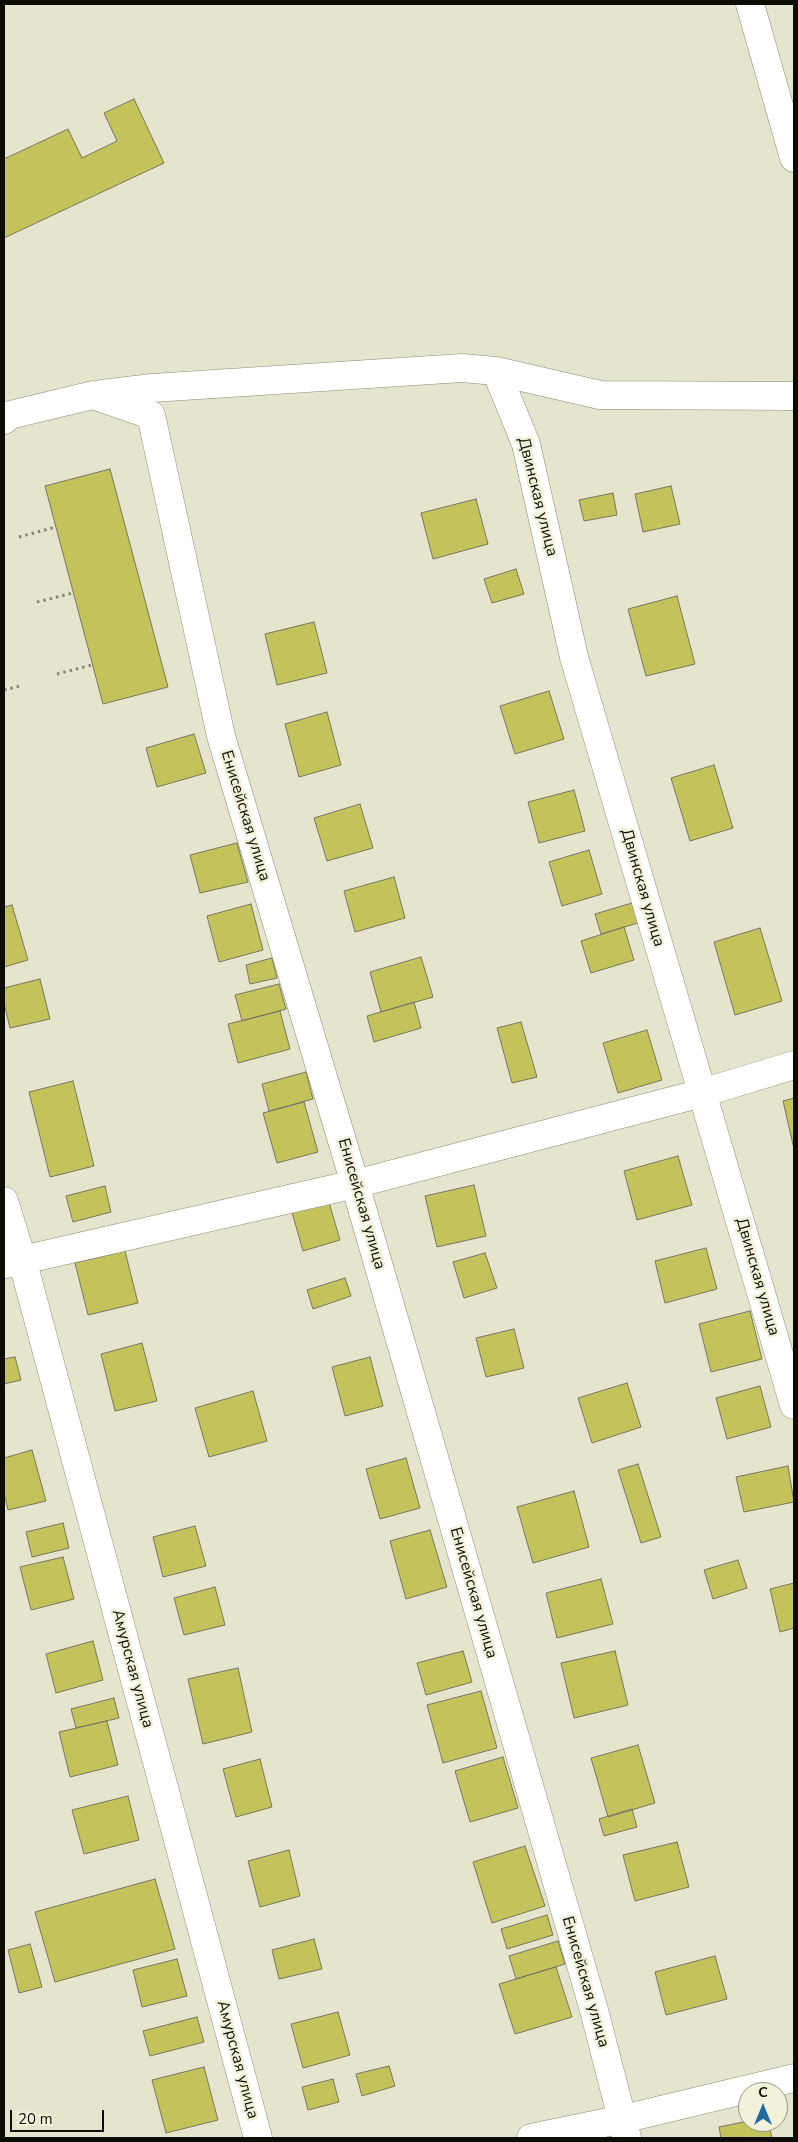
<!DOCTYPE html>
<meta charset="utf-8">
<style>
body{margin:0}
#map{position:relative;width:798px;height:2142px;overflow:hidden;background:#e4e5cc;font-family:"Nunito Sans",sans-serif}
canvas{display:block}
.frame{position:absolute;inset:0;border:5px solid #0d0d06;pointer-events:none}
.north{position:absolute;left:738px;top:2082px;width:50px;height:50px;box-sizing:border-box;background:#f1f2d9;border:1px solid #969685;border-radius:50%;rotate:0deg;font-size:14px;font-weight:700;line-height:20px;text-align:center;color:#0d0d06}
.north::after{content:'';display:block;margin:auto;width:18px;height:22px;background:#22699d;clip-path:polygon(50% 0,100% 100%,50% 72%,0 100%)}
.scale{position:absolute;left:10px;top:2110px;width:94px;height:22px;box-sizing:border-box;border:2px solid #0d0d06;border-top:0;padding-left:6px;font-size:15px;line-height:18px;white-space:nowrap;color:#0d0d06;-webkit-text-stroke:4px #f1f2d9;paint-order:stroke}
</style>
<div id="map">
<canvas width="798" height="2142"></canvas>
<div class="frame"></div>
<div class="north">С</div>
<div class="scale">20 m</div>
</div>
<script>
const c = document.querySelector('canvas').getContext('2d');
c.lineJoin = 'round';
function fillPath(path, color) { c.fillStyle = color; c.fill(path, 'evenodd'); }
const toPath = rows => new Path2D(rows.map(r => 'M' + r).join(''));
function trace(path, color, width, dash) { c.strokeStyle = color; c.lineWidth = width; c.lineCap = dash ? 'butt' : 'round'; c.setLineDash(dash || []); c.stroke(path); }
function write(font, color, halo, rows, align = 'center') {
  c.font = font + ' "Nunito Sans",sans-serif'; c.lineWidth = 5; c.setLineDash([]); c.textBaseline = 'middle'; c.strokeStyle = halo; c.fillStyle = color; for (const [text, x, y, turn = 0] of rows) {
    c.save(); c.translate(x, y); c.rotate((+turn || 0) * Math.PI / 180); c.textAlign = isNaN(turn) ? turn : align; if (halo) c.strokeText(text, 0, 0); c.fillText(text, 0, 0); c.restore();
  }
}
const building = toPath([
 [134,99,164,163,4,238,4,159,68,129,82,158,117,141,104,113,134,99],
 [110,469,168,687,103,704,45,486,110,469],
 [671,486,680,524,643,532,635,494,671,486],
 [613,493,617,515,584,521,579,500,613,493],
 [476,499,488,544,433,559,421,513,476,499],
 [516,569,524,594,492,603,484,579,516,569],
 [677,596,695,664,646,676,628,609,677,596],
 [314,622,327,673,277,685,265,634,314,622],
 [549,691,564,739,515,754,500,706,549,691],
 [327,712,341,765,299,777,285,724,327,712],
 [194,734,206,773,157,787,146,748,194,734],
 [714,765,733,828,690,841,671,778,714,765],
 [574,790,585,831,539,843,528,802,574,790],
 [360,804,373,848,327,861,314,818,360,804],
 [237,843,248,882,200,893,190,855,237,843],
 [589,850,602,894,562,906,549,862,589,850],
 [394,877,405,918,355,932,344,891,394,877],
 [632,903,638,923,601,934,595,914,632,903],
 [251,904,263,950,219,962,207,916,251,904],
 [12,905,28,960,4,967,4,907,12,905],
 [624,927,634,960,591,973,581,941,624,927],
 [760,928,782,1001,735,1015,714,942,760,928],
 [421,957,433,997,381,1012,370,972,421,957],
 [272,958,277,978,250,984,246,965,272,958],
 [40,979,50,1019,10,1028,4,1003,4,988,40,979],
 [279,984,286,1009,242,1021,235,995,279,984],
 [414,1002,421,1028,374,1042,367,1016,414,1002],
 [280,1011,290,1049,238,1063,228,1024,280,1011],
 [521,1022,537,1077,512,1083,497,1028,521,1022],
 [647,1030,662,1080,618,1093,603,1043,647,1030],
 [306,1072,313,1099,269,1111,262,1084,306,1072],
 [73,1081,94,1166,50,1177,29,1092,73,1081],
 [794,1098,794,1149,783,1101,794,1098],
 [304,1102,318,1152,277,1163,263,1113,304,1102],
 [678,1156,692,1205,637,1220,624,1171,678,1156],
 [474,1185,486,1236,437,1247,425,1196,474,1185],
 [105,1186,111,1212,73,1222,66,1196,105,1186],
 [328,1199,340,1240,303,1251,291,1209,328,1199],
 [706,1248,717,1289,665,1303,655,1261,706,1248],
 [125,1251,138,1303,88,1315,75,1263,125,1251],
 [485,1253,497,1288,464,1298,453,1262,485,1253],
 [345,1278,351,1296,313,1309,307,1290,345,1278],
 [750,1311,762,1359,711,1372,699,1324,750,1311],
 [514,1329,524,1368,486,1377,476,1338,514,1329],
 [142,1343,157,1401,115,1411,101,1354,142,1343],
 [15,1357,21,1380,4,1384,4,1359,15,1357],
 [370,1357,383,1406,345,1416,332,1367,370,1357],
 [627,1383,641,1427,592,1443,578,1398,627,1383],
 [760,1386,771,1427,727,1439,716,1398,760,1386],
 [253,1391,267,1441,209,1457,195,1408,253,1391],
 [32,1450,46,1501,8,1510,4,1494,4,1458,32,1450],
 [406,1458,420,1508,380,1519,366,1469,406,1458],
 [638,1464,661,1537,641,1543,618,1470,638,1464],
 [788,1466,794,1502,744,1512,736,1477,788,1466],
 [574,1491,589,1547,533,1563,517,1507,574,1491],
 [63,1523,69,1548,32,1557,26,1532,63,1523],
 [195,1526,206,1566,163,1577,153,1537,195,1526],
 [430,1530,447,1587,406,1599,390,1541,430,1530],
 [63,1557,74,1599,31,1610,20,1567,63,1557],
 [738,1560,747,1588,713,1599,704,1570,738,1560],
 [601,1579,613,1624,557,1638,546,1593,601,1579],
 [794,1583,794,1628,780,1632,770,1589,794,1583],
 [215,1587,225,1625,184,1635,174,1598,215,1587],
 [93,1641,103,1680,56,1693,46,1654,93,1641],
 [463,1651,472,1682,426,1695,417,1663,463,1651],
 [615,1651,628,1705,574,1718,561,1663,615,1651],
 [238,1668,252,1732,203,1744,188,1679,238,1668],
 [481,1691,497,1748,443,1763,427,1705,481,1691],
 [114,1698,119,1718,76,1728,71,1709,114,1698],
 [107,1721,118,1765,70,1777,59,1732,107,1721],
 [638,1745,655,1803,608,1817,591,1758,638,1745],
 [503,1757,518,1808,470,1822,455,1771,503,1757],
 [260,1759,272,1807,236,1817,223,1769,260,1759],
 [128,1796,139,1840,84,1854,72,1810,128,1796],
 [632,1809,637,1827,604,1836,599,1819,632,1809],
 [677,1842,689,1887,635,1901,623,1855,677,1842],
 [525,1846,545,1906,492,1923,473,1862,525,1846],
 [289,1850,300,1896,260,1907,248,1861,289,1850],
 [155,1879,175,1949,55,1982,35,1912,155,1879],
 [547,1915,553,1935,507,1949,501,1929,547,1915],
 [314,1939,322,1969,279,1979,272,1950,314,1939],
 [558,1941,565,1964,516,1979,509,1956,558,1941],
 [30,1944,42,1987,19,1993,8,1950,30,1944],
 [715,1956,727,1999,666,2015,655,1972,715,1956],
 [177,1959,187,1996,142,2007,133,1970,177,1959],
 [556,1967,572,2017,515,2034,499,1984,556,1967],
 [338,2012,350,2055,303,2068,291,2024,338,2012],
 [197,2017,204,2042,150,2056,143,2031,197,2017],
 [389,2066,395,2086,362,2096,356,2074,389,2066],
 [204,2067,218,2120,166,2133,152,2080,204,2067],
 [333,2079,339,2102,308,2110,302,2087,333,2079],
 [748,2121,768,2122,772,2138,721,2138,719,2127,748,2121]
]);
fillPath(building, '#c3c25b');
trace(building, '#767761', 1);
const street = toPath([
 [750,4,794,158],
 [496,371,526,444,574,657,794,1405],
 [102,394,152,388,462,368,496,371,600,395,794,396],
 [4,420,10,415,93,395,151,415,221,736,355,1184,594,2010,627,2138],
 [4,1201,22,1259,258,2138],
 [5,1264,355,1184,702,1093,794,1065],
 [531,2138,623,2119,794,2078]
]);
trace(street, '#8a8b74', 29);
trace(toPath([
 [19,537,56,527],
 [37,602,73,593],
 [57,674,92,665],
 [4,690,20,686]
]), '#848574', 3, [2.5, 4]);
trace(street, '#fff', 28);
write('16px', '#0d0d06', '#f1f2d9', [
 ["Двинская улица",537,497,76],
 ["Енисейская улица",245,816,73],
 ["Двинская улица",642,888,74],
 ["Енисейская улица",361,1204,74],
 ["Двинская улица",757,1277,74],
 ["Енисейская улица",473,1593,74],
 ["Амурская улица",132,1669,75],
 ["Енисейская улица",585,1982,74],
 ["Амурская улица",237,2060,75]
]);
</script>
